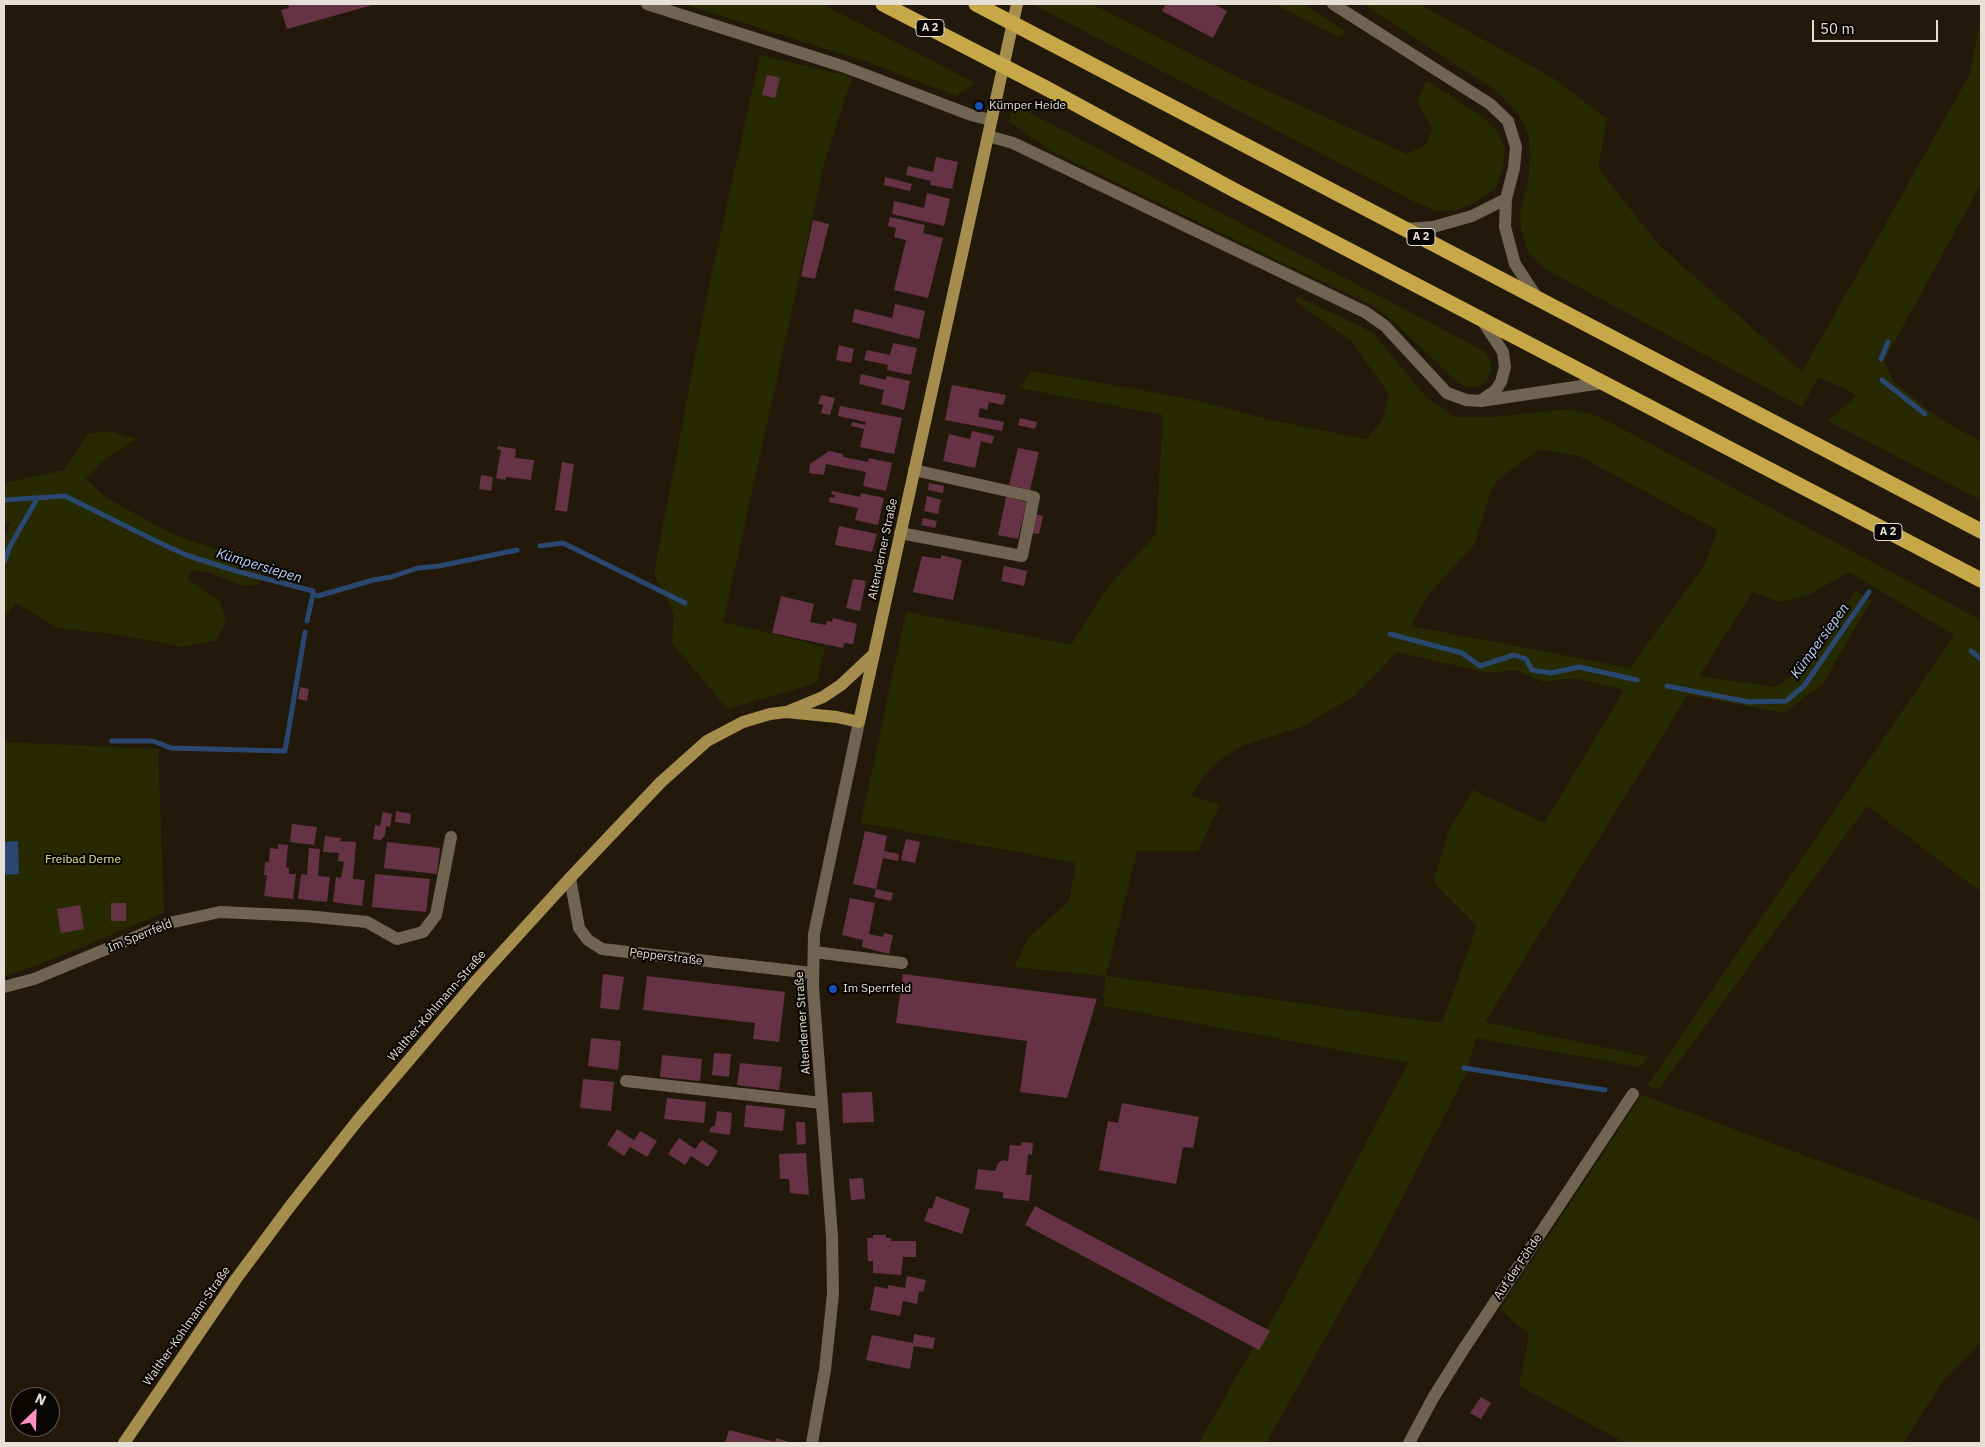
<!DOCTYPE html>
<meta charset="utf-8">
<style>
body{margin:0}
#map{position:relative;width:1985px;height:1447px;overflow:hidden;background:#23190a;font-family:"IBM Plex Sans",sans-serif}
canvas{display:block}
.frame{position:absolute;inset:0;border:5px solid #e6dfd5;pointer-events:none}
.north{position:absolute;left:10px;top:1387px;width:50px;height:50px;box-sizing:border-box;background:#090502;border:1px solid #615c56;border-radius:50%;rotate:24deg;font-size:14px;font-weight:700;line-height:20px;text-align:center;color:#e6dfd5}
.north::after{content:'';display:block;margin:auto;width:18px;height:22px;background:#fc8fc3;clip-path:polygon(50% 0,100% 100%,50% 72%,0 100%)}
.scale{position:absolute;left:1812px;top:20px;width:126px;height:22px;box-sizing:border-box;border:2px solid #e6dfd5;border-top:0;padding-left:6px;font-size:15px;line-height:18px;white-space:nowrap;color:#e6dfd5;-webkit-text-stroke:4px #090502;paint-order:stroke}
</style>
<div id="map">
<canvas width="1985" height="1447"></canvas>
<div class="frame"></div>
<div class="north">N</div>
<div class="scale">50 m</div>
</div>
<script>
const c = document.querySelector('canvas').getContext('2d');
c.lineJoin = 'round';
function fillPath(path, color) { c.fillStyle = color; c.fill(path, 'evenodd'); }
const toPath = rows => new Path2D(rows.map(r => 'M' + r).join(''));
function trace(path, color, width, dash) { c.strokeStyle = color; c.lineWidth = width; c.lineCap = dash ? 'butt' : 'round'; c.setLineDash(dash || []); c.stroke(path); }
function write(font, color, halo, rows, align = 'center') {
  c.font = font + ' "IBM Plex Sans",sans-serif'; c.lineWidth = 4; c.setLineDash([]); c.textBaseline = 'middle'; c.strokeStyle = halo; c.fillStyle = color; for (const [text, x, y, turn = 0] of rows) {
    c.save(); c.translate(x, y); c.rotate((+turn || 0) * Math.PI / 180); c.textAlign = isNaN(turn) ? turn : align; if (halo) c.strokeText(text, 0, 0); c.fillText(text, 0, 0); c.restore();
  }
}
fillPath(toPath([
 [683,4,822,4,975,83,956,96,865,61],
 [1032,4,1092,4,1235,76,1407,154,1427,144,1432,128,1417,101,1427,80,1484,118,1497,131,1505,149,1503,166,1496,187,1478,201,1457,210,1437,211,1415,202],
 [1274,4,1303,4,1347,32,1339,37],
 [1363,4,1419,4,1553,78,1607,119,1598,168,1659,245,1802,372,1970,74,1981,14,1981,184,1884,361,1893,381,1937,417,1981,442,1981,500,1828,421,1857,395,1819,377,1802,407,1545,269,1528,252,1521,229,1520,213,1528,182,1530,161,1529,136,1518,113,1498,92],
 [760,55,852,77,825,161,723,622,825,647,817,683,727,709,672,643,674,613,654,574,704,310],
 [1013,104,1484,351,1490,359,1491,369,1487,380,1479,386,1469,387,1458,383,1396,324,1375,307,1049,150,1009,121],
 [1298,297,1372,332,1427,398,1454,417,1494,417,1570,409,1600,417,1981,620,1981,892,1867,806,1659,1089,1647,1086,1954,635,1849,572,1807,596,1779,602,1753,592,1699,676,1776,687,1792,676,1856,591,1871,601,1823,684,1784,713,1688,695,1485,1022,1649,1057,1640,1067,1476,1038,1467,1072,1381,1239,1266,1443,1199,1443,1251,1351,1276,1314,1408,1063,1104,1006,1105,976,1014,967,1028,938,1069,901,1076,863,861,823,906,612,1071,645,1107,588,1156,534,1163,415,1019,388,1032,371,1186,398,1271,420,1367,439,1383,419,1389,394,1351,341,1295,301],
 [1540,449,1579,456,1717,530,1705,564,1630,668,1411,626,1427,596,1475,544,1491,490,1499,479],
 [1397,652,1488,673,1515,670,1544,682,1575,678,1624,690,1544,823,1473,790,1450,828,1433,882,1477,926,1442,1023,1106,976,1137,851,1198,851,1220,804,1191,796,1202,778,1216,763,1241,746,1302,727,1354,696],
 [109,431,136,439,104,460,86,479,105,497,170,533,263,566,259,584,244,586,207,572,191,570,188,579,220,601,226,622,215,641,183,647,122,635,58,628,16,603,4,617,4,538,11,522,4,523,4,483,64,470,88,434],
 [4,742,158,749,164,913,43,963,4,976],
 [1642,1095,1981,1221,1981,1342,1943,1381,1903,1443,1626,1443,1519,1386,1529,1335,1500,1309]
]), '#272901');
fillPath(toPath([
 [18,841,19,874,4,875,4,842]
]), '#29476f');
trace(toPath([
 [1881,359,1888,342],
 [1882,380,1925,414],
 [4,500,65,496,158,542,186,555,236,571,313,591,313,594,318,596,373,580,391,577,418,568,439,566,517,550],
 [540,546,563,543,685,603],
 [4,562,10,546,37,499],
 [307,621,313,594],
 [1390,634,1462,653,1480,666,1514,655,1526,659,1532,670,1551,673,1579,667,1637,680],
 [1971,651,1981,659],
 [1667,686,1749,702,1786,701,1804,686,1869,592],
 [112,741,153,741,171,748,285,751,305,632],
 [1464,1068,1605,1090]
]), '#29476f', 5);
fillPath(toPath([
 [288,4,376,4,287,29,281,10,289,8],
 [1166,4,1214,4,1227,11,1213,38,1162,11],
 [767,75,780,78,775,98,762,95],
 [936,157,958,162,952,189,930,185,931,181,906,175,908,166,933,172],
 [885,177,912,184,910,191,884,185],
 [927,193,950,199,944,226,892,214,894,201,924,208],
 [890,217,925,225,923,233,943,238,928,298,894,290,906,240,894,237,896,228,888,226],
 [813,220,829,224,815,279,801,276],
 [895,304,925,311,919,339,852,322,855,309,892,318],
 [893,343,917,348,911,375,887,370,888,365,864,360,867,350,890,355],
 [839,345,854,349,851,363,836,360],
 [861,374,886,380,887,376,910,381,904,410,881,404,884,390,859,384],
 [952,385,1006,395,1003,405,989,402,987,410,980,408,978,417,1004,422,1002,431,945,420],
 [821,395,835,398,830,415,821,413,823,405,818,404],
 [840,406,902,418,894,454,860,447,864,429,851,426,852,422,865,425,866,422,838,416],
 [1020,418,1037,422,1035,429,1018,425],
 [972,431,994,436,992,444,981,441,975,468,943,461,949,434,970,439],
 [498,446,516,449,515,458,534,460,531,480,506,477,505,480,496,478,501,450,497,449],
 [1018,448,1039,452,1030,490,1009,485],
 [829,451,843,454,843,457,868,462,869,458,892,463,886,491,863,486,866,472,826,464,824,475,809,473,810,464],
 [562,462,574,464,567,512,555,510],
 [481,475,493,477,491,491,479,489],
 [929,483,944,486,943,493,928,490],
 [832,491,860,497,861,493,884,498,878,525,855,520,858,508,829,502,830,497,834,498,835,495,831,494],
 [927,496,941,500,938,514,924,511],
 [1006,497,1027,502,1018,539,998,535],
 [1035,514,1043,516,1039,534,1031,533],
 [923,518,937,521,935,528,921,525],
 [839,526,877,534,872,552,835,545],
 [941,555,962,560,953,600,913,592,922,556,941,559],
 [1004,566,1027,571,1024,586,1001,581],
 [853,579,866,581,860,611,846,608],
 [781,596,814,604,810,622,826,625,827,621,832,622,833,618,857,624,853,644,844,643,843,648,772,633],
 [300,687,309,689,307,701,298,699],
 [396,811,411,814,410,824,395,822],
 [383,812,392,814,390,827,386,826,385,835,381,840,373,839,375,825,380,826],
 [292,824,317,827,314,845,290,842],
 [865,831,887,836,884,851,899,854,898,861,883,858,876,889,853,884],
 [325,836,341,838,340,841,356,842,353,879,365,880,362,906,333,902,336,877,341,878,344,862,338,861,339,853,323,852],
 [906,839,920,842,915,863,901,860],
 [387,842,440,848,437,874,384,868],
 [278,844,288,845,286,867,289,868,289,874,296,874,293,899,264,896,267,875,264,875,265,862,269,862,270,848,278,849],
 [309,848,320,849,318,876,330,877,327,902,298,899,301,874,307,875],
 [375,874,430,879,426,912,372,907],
 [876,889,893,893,891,901,874,897],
 [850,898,875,903,869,934,883,937,884,933,893,935,889,954,862,947,863,940,842,935],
 [111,903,126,903,126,921,111,921],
 [80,905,84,929,61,933,57,909],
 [603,974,624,977,619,1010,600,1008],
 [903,974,1097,999,1067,1098,1020,1092,1027,1041,896,1023],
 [647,976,785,992,779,1042,753,1039,755,1023,643,1010],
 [591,1038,621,1041,618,1070,588,1066],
 [714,1053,731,1054,729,1077,712,1075],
 [662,1055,702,1059,700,1081,660,1077],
 [740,1063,782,1067,779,1090,737,1085],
 [583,1079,614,1082,611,1111,580,1108],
 [872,1092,874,1122,843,1123,842,1093],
 [667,1098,706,1102,704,1123,664,1119],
 [1122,1103,1199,1117,1193,1148,1183,1147,1176,1184,1099,1170,1108,1121,1118,1123],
 [746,1105,785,1109,783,1131,744,1127],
 [717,1111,732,1113,730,1135,709,1132,711,1127,715,1126],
 [796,1122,805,1122,806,1144,797,1145],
 [617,1129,634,1140,640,1131,657,1141,647,1157,630,1147,624,1156,607,1145],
 [679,1138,695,1149,702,1140,718,1151,708,1167,691,1156,685,1165,668,1154],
 [1022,1142,1033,1143,1032,1155,1028,1154,1026,1175,1032,1175,1029,1201,1003,1198,1003,1192,975,1189,978,1169,995,1171,998,1163,1003,1160,1008,1161,1010,1145,1021,1146],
 [806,1153,809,1195,790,1193,789,1179,780,1179,779,1154],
 [863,1178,865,1199,851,1200,849,1179],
 [936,1196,970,1209,962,1234,924,1221,929,1208,932,1209],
 [1035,1206,1270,1331,1259,1350,1025,1225],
 [873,1235,886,1235,886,1238,891,1238,891,1241,916,1241,916,1257,903,1257,901,1275,873,1273,873,1261,868,1261,867,1238,873,1238],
 [907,1276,926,1280,923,1292,919,1291,917,1304,903,1301,900,1316,870,1310,875,1286,888,1289,888,1285,905,1288],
 [914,1334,935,1338,933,1349,914,1346,910,1369,866,1360,872,1335,913,1343],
 [1481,1397,1491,1403,1481,1419,1470,1413],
 [729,1430,775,1442,776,1438,792,1443,725,1443]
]), '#663346');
trace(toPath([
 [647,4,845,67,971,115,991,120],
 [1333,4,1490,104,1508,121,1516,147,1514,168,1506,199,1505,227,1515,264,1536,296],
 [988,136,1013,143,1365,312,1385,326,1447,393,1466,400,1481,401,1602,383],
 [1405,229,1433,227,1472,216,1506,199],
 [1480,317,1503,352,1505,367,1501,382,1495,391,1483,399],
 [900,533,1022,556,1034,497,914,470],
 [570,878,579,928,588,940,602,949,812,973],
 [814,952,902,963],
 [4,987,34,979,169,923,220,912,306,916,367,922,397,939,423,932,436,915,451,837],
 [626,1081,822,1103],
 [812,1443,825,1370,833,1294,832,1236,813,987,814,934,859,722],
 [1409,1443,1433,1398,1463,1350,1633,1094]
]), '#716453', 12);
trace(toPath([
 [789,711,823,697,841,685,873,655],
 [124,1443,236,1279,291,1205,358,1120,477,980,570,878,661,782,707,741,743,722,770,714,786,712,837,717,859,722,1017,4]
]), '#a48d4d', 12);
trace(toPath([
 [883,4,1044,87,1234,190,1981,580],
 [976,4,1981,531]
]), '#c6a849', 15);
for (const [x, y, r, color] of [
 [979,106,5,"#1a4fb4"],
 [833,989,5,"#1a4fb4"]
]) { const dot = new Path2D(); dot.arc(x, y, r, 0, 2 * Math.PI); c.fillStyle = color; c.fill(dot); trace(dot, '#090502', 2); }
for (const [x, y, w] of [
 [930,28,28],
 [1421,237,28],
 [1888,532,28]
]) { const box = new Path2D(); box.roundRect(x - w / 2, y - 8.5, w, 17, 4); c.fillStyle = '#090502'; c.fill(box); trace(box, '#e6dfd5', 1); }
write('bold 11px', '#e6dfd5', null, [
 ["A 2",930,28],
 ["A 2",1421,237],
 ["A 2",1888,532]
]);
write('12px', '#e6dfd5', '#090502', [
 ["Kümper Heide",989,106],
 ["Im Sperrfeld",843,989]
], 'left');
write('12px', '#e6dfd5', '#090502', [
 ["Altenderner Straße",883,549,-78],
 ["Im Sperrfeld",140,936,-22],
 ["Pepperstraße",666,957,7],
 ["Walther-Kohlmann-Straße",437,1006,-49],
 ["Altenderner Straße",803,1023,-94],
 ["Auf der Föhde",1518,1267,-56],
 ["Walther-Kohlmann-Straße",187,1326,-55]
]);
write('12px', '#e4ea95', '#090502', [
 ["Freibad Derne",83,860]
]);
write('italic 14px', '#b8d5fd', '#090502', [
 ["Kümpersiepen",259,566,17],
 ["Kümpersiepen",1820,641,-54]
]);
</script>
